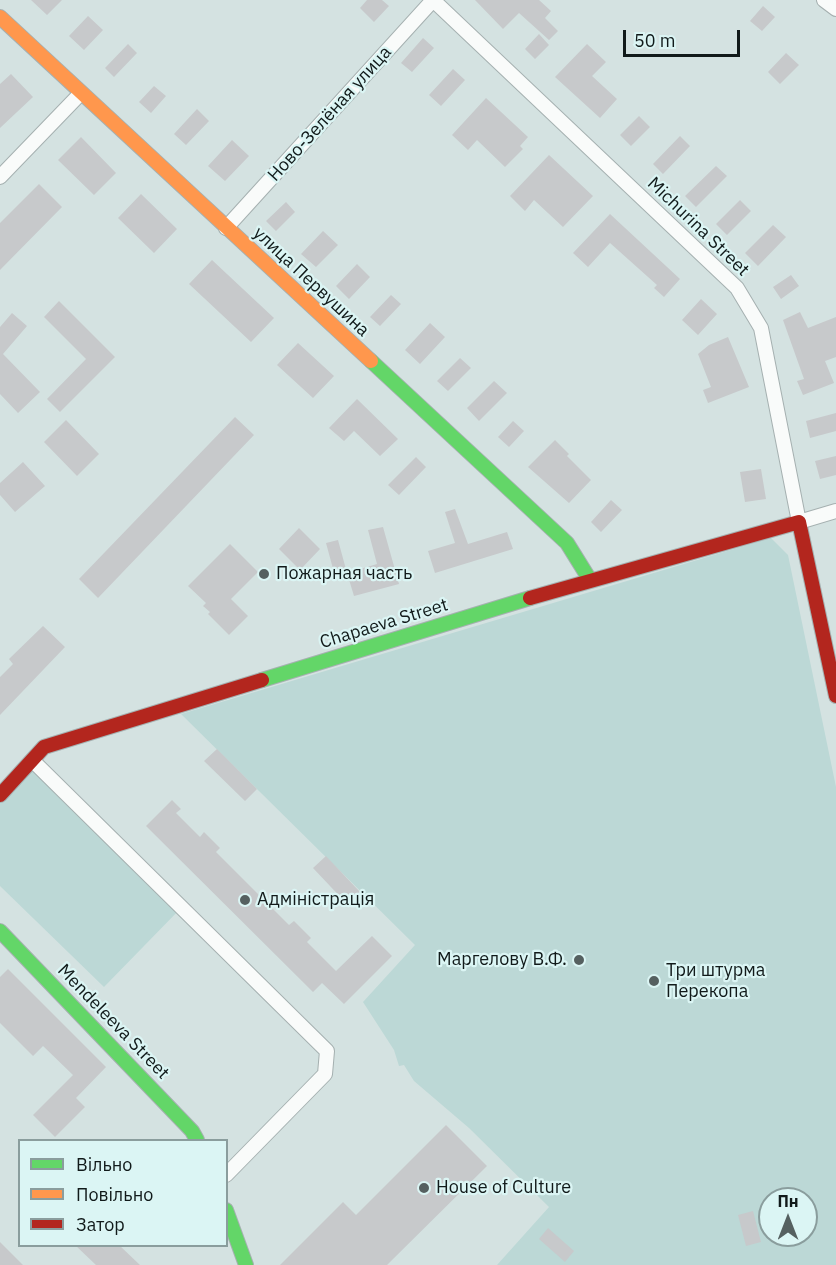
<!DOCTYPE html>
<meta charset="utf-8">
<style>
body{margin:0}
#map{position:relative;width:836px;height:1265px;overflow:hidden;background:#d4e2e1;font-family:"IBM Plex Sans",sans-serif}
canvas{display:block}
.legend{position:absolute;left:18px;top:1139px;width:210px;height:108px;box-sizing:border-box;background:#dbf5f4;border:2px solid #8a9d9d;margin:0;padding:8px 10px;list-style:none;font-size:18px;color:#111a1a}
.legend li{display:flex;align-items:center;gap:12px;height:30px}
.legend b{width:30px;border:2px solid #8a9d9d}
.north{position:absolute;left:758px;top:1187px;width:60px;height:60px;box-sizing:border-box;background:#dbf5f4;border:2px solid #8a9d9d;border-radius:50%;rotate:0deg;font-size:16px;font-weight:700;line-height:24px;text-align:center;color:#111a1a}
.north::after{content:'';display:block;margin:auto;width:21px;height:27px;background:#556060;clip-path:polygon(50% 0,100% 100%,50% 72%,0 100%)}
.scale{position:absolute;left:623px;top:30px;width:117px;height:27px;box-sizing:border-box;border:3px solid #111a1a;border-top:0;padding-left:8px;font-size:18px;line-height:21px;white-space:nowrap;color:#111a1a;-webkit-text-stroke:4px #dbf5f4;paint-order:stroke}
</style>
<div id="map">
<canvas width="836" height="1265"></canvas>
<ul class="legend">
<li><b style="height:8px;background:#63d668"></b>Вільно</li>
<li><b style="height:8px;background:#ff974d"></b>Повільно</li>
<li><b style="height:8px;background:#b3261e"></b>Затор</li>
</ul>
<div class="north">Пн</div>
<div class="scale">50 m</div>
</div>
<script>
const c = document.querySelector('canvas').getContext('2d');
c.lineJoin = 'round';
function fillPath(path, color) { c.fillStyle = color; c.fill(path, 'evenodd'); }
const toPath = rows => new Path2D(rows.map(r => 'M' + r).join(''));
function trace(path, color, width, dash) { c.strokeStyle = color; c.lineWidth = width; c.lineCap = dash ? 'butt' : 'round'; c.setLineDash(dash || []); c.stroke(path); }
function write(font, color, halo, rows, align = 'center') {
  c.font = font + ' "IBM Plex Sans",sans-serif'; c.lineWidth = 4.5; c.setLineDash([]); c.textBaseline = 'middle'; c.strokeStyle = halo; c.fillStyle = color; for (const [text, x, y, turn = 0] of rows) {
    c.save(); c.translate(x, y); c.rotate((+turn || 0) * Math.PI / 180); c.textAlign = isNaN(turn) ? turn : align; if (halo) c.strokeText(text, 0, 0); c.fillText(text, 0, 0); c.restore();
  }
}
fillPath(toPath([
 [771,538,788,555,836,787,836,1265,497,1265,549,1207,469,1128,414,1081,404,1065,399,1066,394,1050,363,1002,415,945,181,714],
 [770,1199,806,1199,806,1235,770,1235],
 [33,761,183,906,104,987,0,886,0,795]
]), '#bcd8d6');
fillPath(toPath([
 [31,0,62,0,47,15],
 [367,0,382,0,389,6,374,22,360,8],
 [475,0,539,0,551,11,545,18,558,31,549,40,519,13,503,29],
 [763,6,775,17,762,31,750,21],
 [88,16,103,30,84,50,69,36],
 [539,34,549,45,535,59,525,49],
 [423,38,434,48,412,72,401,63],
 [128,44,137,53,114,77,105,68],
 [587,44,606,62,592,76,617,99,600,118,555,77],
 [786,53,799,65,780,84,768,72],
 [453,69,465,80,441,106,429,95],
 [11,74,33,97,0,128,0,84],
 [154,86,166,96,151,113,139,102],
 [486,98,528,137,520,146,523,149,505,167,477,140,468,150,452,135],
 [197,109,209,121,186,145,174,134],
 [639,116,650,127,631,146,620,135],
 [680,136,690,146,663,174,653,164],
 [81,137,116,173,94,195,58,160],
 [232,140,249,156,225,181,208,166],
 [549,155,593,196,563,227,534,200,525,211,510,196],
 [716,166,727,176,696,207,685,196],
 [39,184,62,207,0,270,0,223],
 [141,194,177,229,154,253,118,218],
 [740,200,751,211,727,235,716,224],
 [286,202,295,212,276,231,266,221],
 [610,214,680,279,664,297,654,288,657,285,610,243,588,267,573,253],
 [773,225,786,237,758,266,745,253],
 [323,231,338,245,316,267,301,254],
 [212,260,274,318,251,342,189,284],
 [357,264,370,277,349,299,336,286],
 [791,275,799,286,781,299,773,287],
 [391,295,401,304,380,326,370,317],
 [701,299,717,314,698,335,682,320],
 [59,301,115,357,60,412,47,399,86,359,44,317],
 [800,312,808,328,836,317,836,357,825,361,834,383,803,395,797,381,804,379,783,320],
 [12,313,27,326,3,354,40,392,18,413,0,394,0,327],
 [430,323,445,337,420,364,405,350],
 [728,337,749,387,708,403,703,390,711,387,698,354,709,345],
 [298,343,334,376,313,398,277,365],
 [460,358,471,368,448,391,437,381],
 [494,381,507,393,479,421,467,408],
 [357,399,398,439,380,456,354,431,344,441,329,428],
 [836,413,836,431,810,438,806,421],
 [235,417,254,435,98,598,79,579],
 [66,420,99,454,77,476,44,442],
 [513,421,524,431,509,447,498,437],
 [555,440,569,454,567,456,591,480,569,503,528,467],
 [836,456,836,475,820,479,815,461],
 [416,457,426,467,399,495,388,485],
 [23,462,45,486,15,512,0,495,0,483],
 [761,469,766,499,745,502,740,472],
 [611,500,622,510,601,532,591,522],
 [455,509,468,544,507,532,513,549,435,573,428,551,455,543,445,512],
 [383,527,399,584,354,596,347,573,377,564,368,530],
 [299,528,320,549,300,570,279,549],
 [338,540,347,573,335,576,326,543],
 [230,544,258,572,231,599,248,616,229,635,208,614,210,612,203,606,206,603,188,586],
 [43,626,65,647,0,715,0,677,13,664,9,659],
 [217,749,257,789,245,801,204,761],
 [172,800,181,809,176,813,200,837,204,832,220,848,216,852,289,925,294,921,311,938,307,942,336,971,372,936,392,956,344,1004,322,983,313,992,146,826],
 [326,856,360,892,347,904,313,868],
 [8,969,106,1067,76,1098,85,1107,55,1137,33,1115,73,1075,43,1046,33,1056,0,1023,0,977],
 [446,1125,487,1166,387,1265,280,1265,343,1202,356,1215],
 [753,1211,761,1242,746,1246,738,1215],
 [548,1228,574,1251,565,1262,539,1239],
 [0,1242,23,1265,0,1265],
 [75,1245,119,1245,140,1265,96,1265]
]), '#c7c9cb');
const street = toPath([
 [433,0,737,288,761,328,799,522,836,511],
 [824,0,836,9],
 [0,177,81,93],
 [226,228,433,0],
 [33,761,327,1051,325,1074,226,1175]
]);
const fast = toPath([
 [371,361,567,543,590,580],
 [262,680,530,598],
 [0,931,192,1131,197,1140],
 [226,1210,246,1265]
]);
const slow = toPath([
 [0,17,371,361]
]);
const jam = toPath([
 [530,598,799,522,836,696],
 [0,795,44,747,262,680]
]);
trace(street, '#a5b0b0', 16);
trace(fast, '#a5b0b0', 16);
trace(slow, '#a5b0b0', 16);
trace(jam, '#a5b0b0', 16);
trace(street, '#f9fbfa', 14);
trace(fast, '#63d668', 14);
trace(slow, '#ff974d', 14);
trace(jam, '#b3261e', 14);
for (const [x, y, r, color] of [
 [264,574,6,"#556060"],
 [245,900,6,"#556060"],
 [579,960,6,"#556060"],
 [654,981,6,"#556060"],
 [424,1188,6,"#556060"]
]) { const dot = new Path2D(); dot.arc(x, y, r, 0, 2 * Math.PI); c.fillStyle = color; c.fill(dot); trace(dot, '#dbf5f4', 2); }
write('18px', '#111a1a', '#dbf5f4', [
 ["Ново-Зелёная улица",330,114,-48],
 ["Michurina Street",698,227,44],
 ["улица Первушина",311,282,43],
 ["Chapaeva Street",384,624,-17],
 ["Mendeleeva Street",113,1022,46]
]);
write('18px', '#111a1a', '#dbf5f4', [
 ["Пожарная часть",276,574],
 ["Адміністрація",257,900],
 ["Маргелову В.Ф.",567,960,"right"],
 ["Три штурма",666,971],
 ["Перекопа",666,992],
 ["House of Culture",436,1188]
], 'left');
</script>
